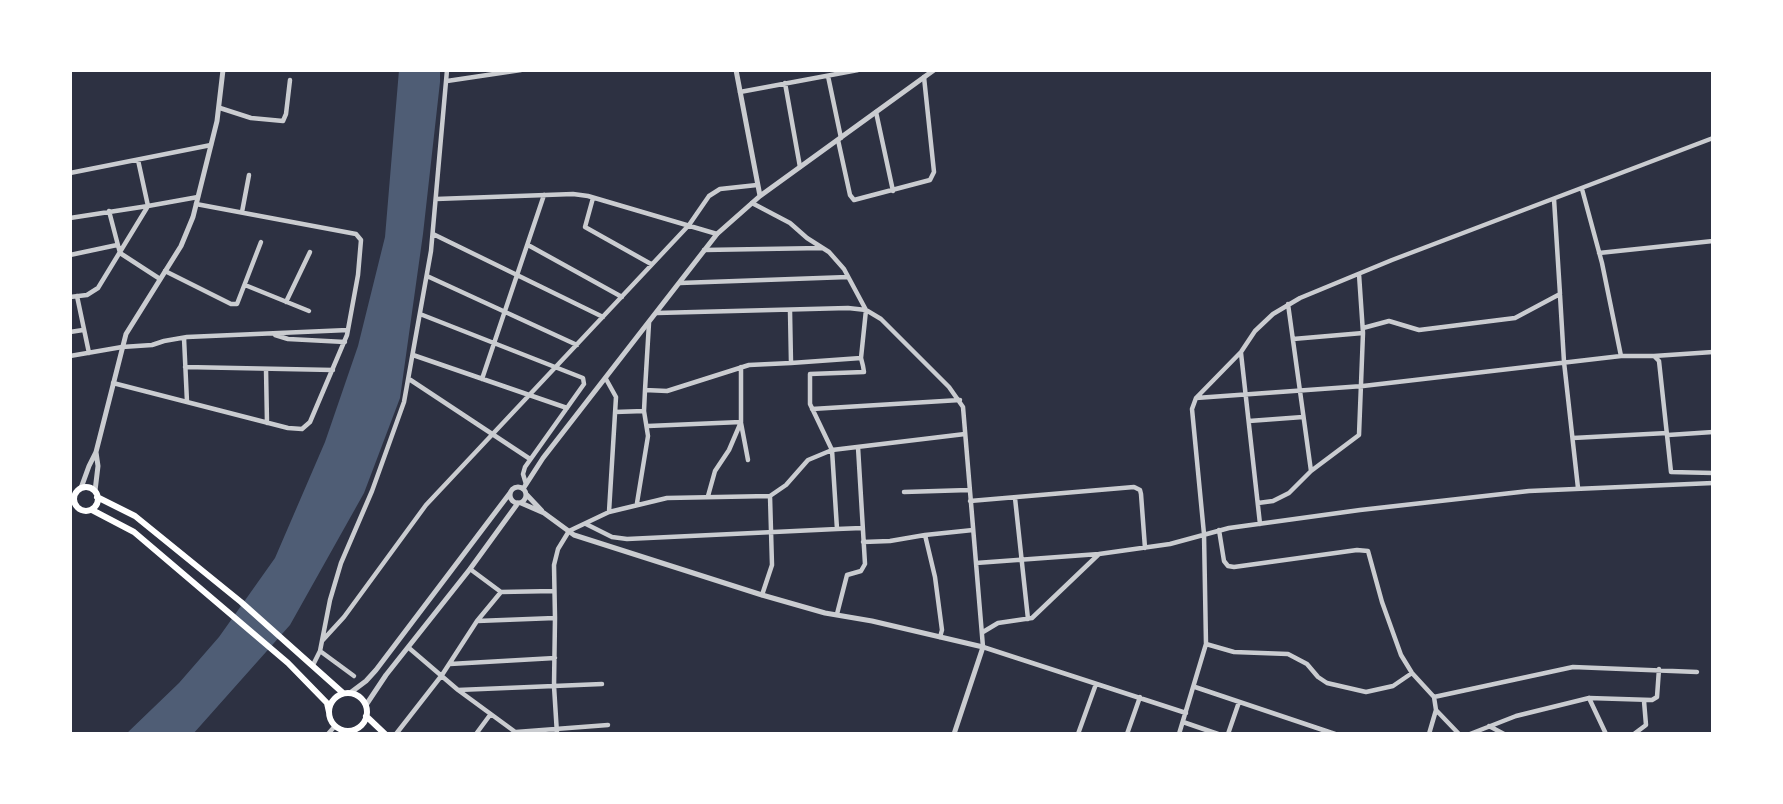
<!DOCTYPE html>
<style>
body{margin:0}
#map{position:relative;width:1783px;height:804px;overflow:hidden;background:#2d3142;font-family:"PT Sans Narrow",sans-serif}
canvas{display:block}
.frame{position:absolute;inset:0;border:72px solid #fff;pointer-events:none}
</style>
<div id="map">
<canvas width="1783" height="804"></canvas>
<div class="frame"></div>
</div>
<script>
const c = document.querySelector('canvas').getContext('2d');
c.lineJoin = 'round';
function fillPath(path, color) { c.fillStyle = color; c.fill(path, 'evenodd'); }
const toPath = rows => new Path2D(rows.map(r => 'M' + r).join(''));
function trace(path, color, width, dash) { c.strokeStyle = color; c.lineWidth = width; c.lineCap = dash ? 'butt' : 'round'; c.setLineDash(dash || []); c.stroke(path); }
fillPath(toPath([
 [399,70,440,70,440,82,423,234,400,398,364,493,290,625,193,734,126,734,179,683,219,637,275,558,325,442,358,346,385,237]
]), '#4f5d75');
trace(toPath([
 [828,76,841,138],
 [447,81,521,70],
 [785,83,800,167],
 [740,92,858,70],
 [220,108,251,118,283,121,286,114,290,80],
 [876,112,893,191],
 [838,140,850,195,854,200,930,180,934,172,924,77],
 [70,173,211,145],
 [1582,189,1602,263,1621,356,1654,356,1713,352],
 [593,198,585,227,651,264],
 [436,199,573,194,588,196,717,234],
 [752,203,790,223,807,238,829,252,844,269,866,310,861,358],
 [109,211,120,253,160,279],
 [242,212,249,175],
 [70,218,148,206,138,160],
 [433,234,603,317],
 [528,245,622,297],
 [704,250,822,248],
 [1599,253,1713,241],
 [70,255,117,245],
 [165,271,231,304,237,304,261,242],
 [427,276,577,345],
 [680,283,848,277],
 [245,285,309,311],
 [1560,295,1564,362,1578,488],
 [77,296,89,353],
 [70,297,87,295,98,288,148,206,198,197],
 [286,302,310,252],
 [1288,304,1311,471],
 [657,313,848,308,866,310,881,319,949,387,963,407,983,647,1186,713],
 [420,314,583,378,584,384,525,467,523,474,526,484],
 [649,323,645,390,667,391,749,365,791,363],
 [1363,328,1389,321,1419,330,1515,318,1560,294,1554,199],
 [70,332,83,330],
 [275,335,288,339,345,342],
 [184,338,187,402],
 [1293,339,1363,333],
 [1241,353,1260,524],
 [413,355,567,408],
 [70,356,122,347,152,345,164,341,187,337,348,330],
 [1655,357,1659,361,1671,472,1713,473],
 [185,367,333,370],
 [266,369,267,423],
 [409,379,530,459],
 [482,379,544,195],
 [606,379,616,397,609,512],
 [113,383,288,428,302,429,310,422,347,335,358,275,361,240,356,234,196,204],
 [1196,398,1363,386,1621,356],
 [812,409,960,400],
 [615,412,644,411],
 [1249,421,1303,417],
 [741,423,748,460],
 [648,426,741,422,741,367],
 [1668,435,1713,432],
 [1573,438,1667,433],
 [904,492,969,490],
 [708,496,715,471,729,450,741,422],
 [1015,498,1028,619],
 [970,501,1134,487,1140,490,1141,494,1145,548],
 [637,503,648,436,644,411,645,390],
 [1258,503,1273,501,1289,493,1311,471,1359,435,1363,333,1359,274],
 [586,524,612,537,627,539,837,529,832,450,810,404,810,374,864,372,863,366,861,358,791,363,790,311],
 [837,529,862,528],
 [1219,530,1224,561,1228,566,1234,567,1357,550,1368,551,1382,602,1401,655,1412,673,1434,697,1436,710,1429,734],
 [925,535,973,530],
 [863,542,890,541,925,535,935,577,942,630,940,637],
 [976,563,1099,554],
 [470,569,501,592,554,591],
 [762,595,772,565,770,496],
 [837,614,847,575,861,571,865,564,858,447],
 [555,618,554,565,558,549,569,531,609,512,667,498,770,496,786,485,808,460,832,450,965,434],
 [477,621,555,618,554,686,557,734],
 [983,632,998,623,1032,618,1099,554,1170,544,1229,528,1360,510,1529,491,1713,483],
 [322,641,344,617,426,505,689,225,709,196,720,189,757,185],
 [1206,644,1234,652,1288,654,1307,664,1318,677,1327,683,1366,692,1393,686,1412,673],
 [409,648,458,690,518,734],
 [320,651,354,676],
 [450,664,555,658],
 [313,665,320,651,330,600,341,563,372,491,404,402,431,251,447,70],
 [1195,687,1335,734],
 [458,690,602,684],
 [1434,697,1573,667,1697,672],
 [1589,698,1606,734],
 [1436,710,1459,734],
 [1183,722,1218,734],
 [1489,726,1504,734],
 [516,732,608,725],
 [328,734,335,726],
 [396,734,442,675,477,621,501,592],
 [476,734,490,715],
 [1078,734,1096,684],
 [1127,734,1140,697],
 [1179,734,1206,644,1204,534,1192,409,1196,398,1241,352,1255,331,1273,314,1300,298,1392,260,1713,138],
 [1228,734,1239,702],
 [1470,734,1516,716,1589,698,1652,700,1657,697,1659,669],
 [1634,734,1646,725,1644,701]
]), '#caccd0', 4.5);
trace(toPath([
 [736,70,760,196],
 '510 495a8 8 0 1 1 16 0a8 8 0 1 1-16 0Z',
 [81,488,89,466,96,452,126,334,181,246,193,217,217,121,223,70],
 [523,489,543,458,717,234,760,196,934,70],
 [95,491,98,466,96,452],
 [526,494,542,511],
 [521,503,544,513,574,535,762,595,825,613,872,621,983,647,954,734],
 [350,693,366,681,376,670,510,493],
 [366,705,386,675,470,569,518,503]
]), '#caccd0', 5);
trace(toPath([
 '74 499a12 12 0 1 1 24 0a12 12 0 1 1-24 0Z',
 [97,497,135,516,241,602,343,693],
 [92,510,134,532,288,663,327,703,329,712],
 '329 712a19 19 0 1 1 38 0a19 19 0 1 1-38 0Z',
 [366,716,385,734]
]), '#fff', 6);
</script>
